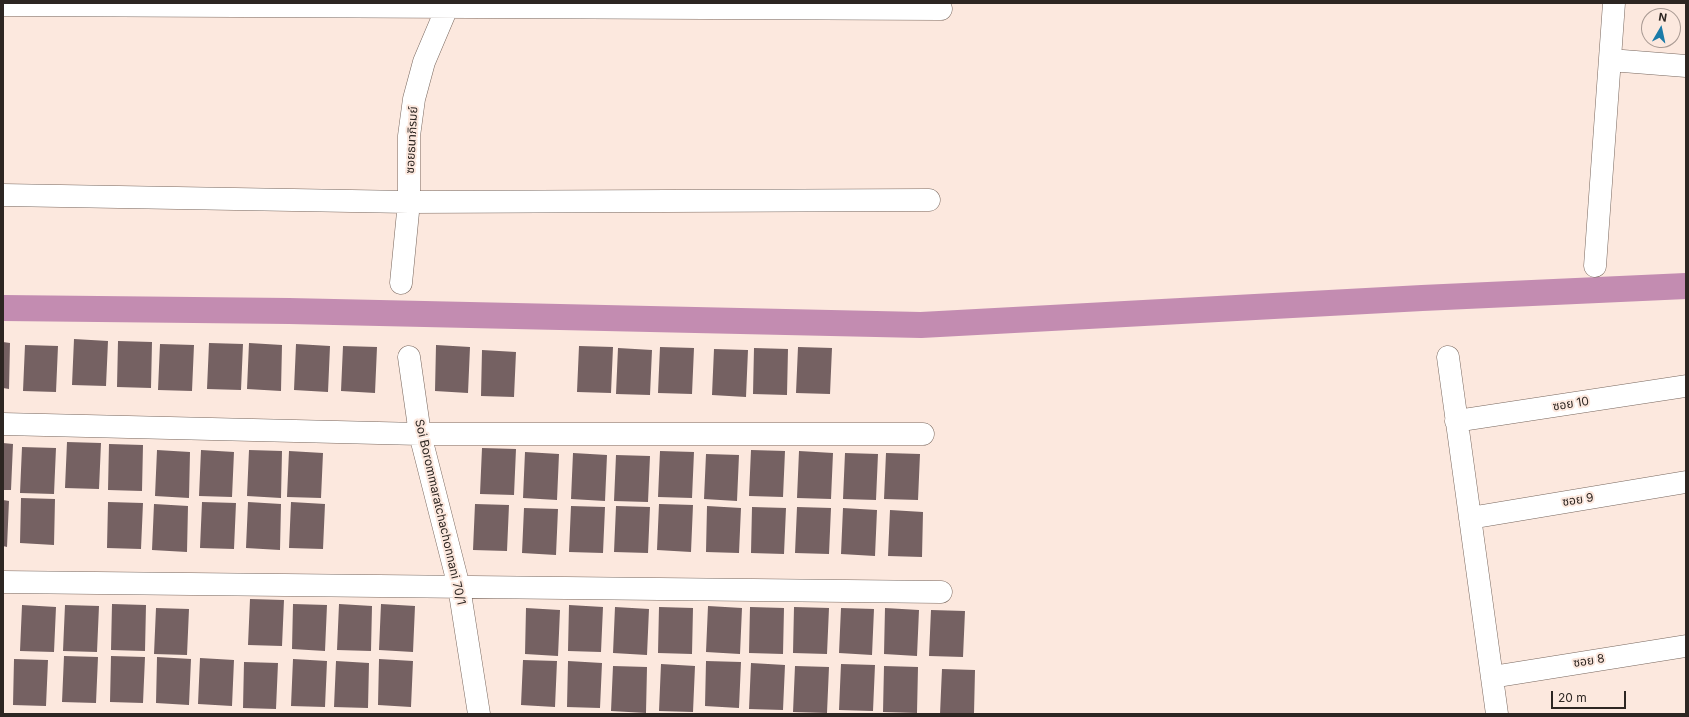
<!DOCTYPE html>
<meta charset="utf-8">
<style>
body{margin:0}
#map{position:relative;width:1689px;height:717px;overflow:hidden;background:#fce8de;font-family:Inter,sans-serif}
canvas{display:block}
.frame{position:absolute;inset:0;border:4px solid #2d2622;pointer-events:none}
.north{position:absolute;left:1641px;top:8px;width:40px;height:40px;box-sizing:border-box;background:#fce8de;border:1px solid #a99a93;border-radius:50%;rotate:9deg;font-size:11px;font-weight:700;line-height:16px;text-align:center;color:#2d2622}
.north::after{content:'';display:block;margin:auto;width:14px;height:18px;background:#1c7ba8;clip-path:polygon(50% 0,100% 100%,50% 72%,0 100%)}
.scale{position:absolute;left:1551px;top:691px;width:75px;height:18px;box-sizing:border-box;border:2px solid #2d2622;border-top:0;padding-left:5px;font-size:12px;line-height:14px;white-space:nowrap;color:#2d2622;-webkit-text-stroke:3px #fce8de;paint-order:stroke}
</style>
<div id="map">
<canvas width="1689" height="717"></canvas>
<div class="frame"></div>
<div class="north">N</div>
<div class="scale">20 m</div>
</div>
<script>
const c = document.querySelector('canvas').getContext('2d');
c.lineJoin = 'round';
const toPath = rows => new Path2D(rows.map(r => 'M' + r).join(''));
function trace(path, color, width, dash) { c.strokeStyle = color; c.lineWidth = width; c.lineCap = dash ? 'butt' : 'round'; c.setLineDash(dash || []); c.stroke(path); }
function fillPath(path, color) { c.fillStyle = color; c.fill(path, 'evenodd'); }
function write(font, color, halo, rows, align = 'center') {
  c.font = font + ' Inter,"Noto Sans Thai",sans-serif'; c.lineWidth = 4; c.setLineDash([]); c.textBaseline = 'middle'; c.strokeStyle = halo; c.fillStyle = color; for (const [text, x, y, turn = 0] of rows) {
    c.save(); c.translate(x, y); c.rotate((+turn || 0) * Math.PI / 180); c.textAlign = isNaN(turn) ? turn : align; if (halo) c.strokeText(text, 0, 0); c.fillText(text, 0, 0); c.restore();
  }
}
trace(toPath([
 [3,308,289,311,921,325,1422,298,1686,286]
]), '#c38cb1', 26);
fillPath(toPath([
 [74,339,108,341,106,386,72,385],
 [118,341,152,342,151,388,117,387],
 [3,342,10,343,9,389,3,388],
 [209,343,243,344,241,390,207,389],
 [249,343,282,345,281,391,247,389],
 [160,344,194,345,192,391,158,390],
 [296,344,330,346,328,392,294,390],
 [25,345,58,346,56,392,23,391],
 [436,345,470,347,468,393,435,391],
 [343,346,377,347,375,393,341,391],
 [579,346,613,347,611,393,577,392],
 [660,347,694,348,692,394,658,393],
 [798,347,832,348,830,394,796,393],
 [618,348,652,350,650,395,616,394],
 [754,348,788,349,787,395,753,394],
 [714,349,748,350,746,397,712,395],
 [482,350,516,352,514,397,481,396],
 [67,442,101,443,99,489,65,488],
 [3,443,13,444,11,490,3,490],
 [109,444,143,445,142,491,108,490],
 [22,447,56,448,54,494,20,493],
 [482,448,516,449,514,495,480,494],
 [157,450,190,452,189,498,155,496],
 [201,450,234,452,232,497,199,496],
 [249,450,282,451,281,498,247,496],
 [751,450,785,451,783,497,749,496],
 [289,451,323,453,321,498,287,497],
 [660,451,694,452,692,498,658,497],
 [799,451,833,453,831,499,797,498],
 [525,452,559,454,557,500,523,498],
 [573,453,607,455,605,501,571,499],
 [845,453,878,454,876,500,843,499],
 [886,453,920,454,918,500,884,499],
 [706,454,739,455,737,501,704,499],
 [616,455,650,456,648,502,614,501],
 [21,498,55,499,54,545,20,543],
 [3,500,9,501,7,547,3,546],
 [108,502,143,503,141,549,107,548],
 [202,502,236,503,234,549,200,548],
 [248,502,281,504,280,550,246,548],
 [291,502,325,504,323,549,289,548],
 [154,504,188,506,187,552,152,550],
 [475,504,509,505,507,551,473,550],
 [659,504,693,505,691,552,657,550],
 [571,506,605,507,603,553,569,552],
 [616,506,650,507,648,553,614,552],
 [707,506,741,508,739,553,706,552],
 [752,507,786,508,784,554,751,553],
 [797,507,831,508,829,554,795,553],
 [524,508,558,509,556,555,522,553],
 [843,508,877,510,875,556,841,554],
 [890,510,923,512,922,557,888,556],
 [250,599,284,600,282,646,248,645],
 [112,604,146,605,145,651,111,650],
 [293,604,327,605,325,651,292,649],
 [339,604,372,606,371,651,337,650],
 [381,604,415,606,413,652,379,650],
 [22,605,56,607,54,652,20,651],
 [65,605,99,606,97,652,63,651],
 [569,605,603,607,601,652,568,651],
 [708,606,742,608,740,654,706,652],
 [615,607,649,609,647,655,613,653],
 [659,607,693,608,692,654,658,653],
 [750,607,784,608,783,654,749,653],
 [794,607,829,608,827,654,793,653],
 [156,608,189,609,187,655,154,654],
 [526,608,560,610,558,656,525,654],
 [841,608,874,609,872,655,839,653],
 [885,608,919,610,917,656,884,654],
 [931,610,965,611,963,657,929,656],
 [64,656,98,657,96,703,62,702],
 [111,656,145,657,143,703,110,702],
 [157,657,191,659,189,705,156,703],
 [200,658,234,660,232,706,198,704],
 [14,659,48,660,46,706,13,705],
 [293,659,327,661,325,707,291,706],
 [379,659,413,661,411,707,378,705],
 [523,660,557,661,555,707,521,705],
 [336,661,369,663,368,708,334,707],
 [568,661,602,663,600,708,567,707],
 [706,661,741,662,739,708,705,706],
 [244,662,278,663,276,709,243,708],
 [751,663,785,665,783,710,749,709],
 [661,664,695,666,693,712,659,711],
 [841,664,875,665,873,711,839,710],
 [613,666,647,667,646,713,611,711],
 [795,666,829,667,827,713,793,712],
 [884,666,918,667,917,713,883,712],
 [942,669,975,670,974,714,940,714]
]), '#756162');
const street = toPath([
 [3,5,941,9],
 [1610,60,1686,66],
 [3,195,409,202,929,200],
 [1595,266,1614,3],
 [401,283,409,202,409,136,414,99,424,62,449,3],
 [409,357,420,434,459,587,479,714],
 [1448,357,1497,714],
 [1456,421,1686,386],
 [3,424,420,434,923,434],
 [1470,518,1686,482],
 [3,582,941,592],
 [1492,677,1686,646]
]);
trace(street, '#78675e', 23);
trace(street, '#fff', 22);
write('12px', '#2d2622', '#fce8de', [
 ["ซอยธนาภิรมย์",412,140,-87],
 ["ซอย 10",1571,404,-9],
 ["ซอย 9",1578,500,-9],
 ["Soi Borommaratchachonnani 70/1",440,512,77],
 ["ซอย 8",1589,661,-9]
]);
</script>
